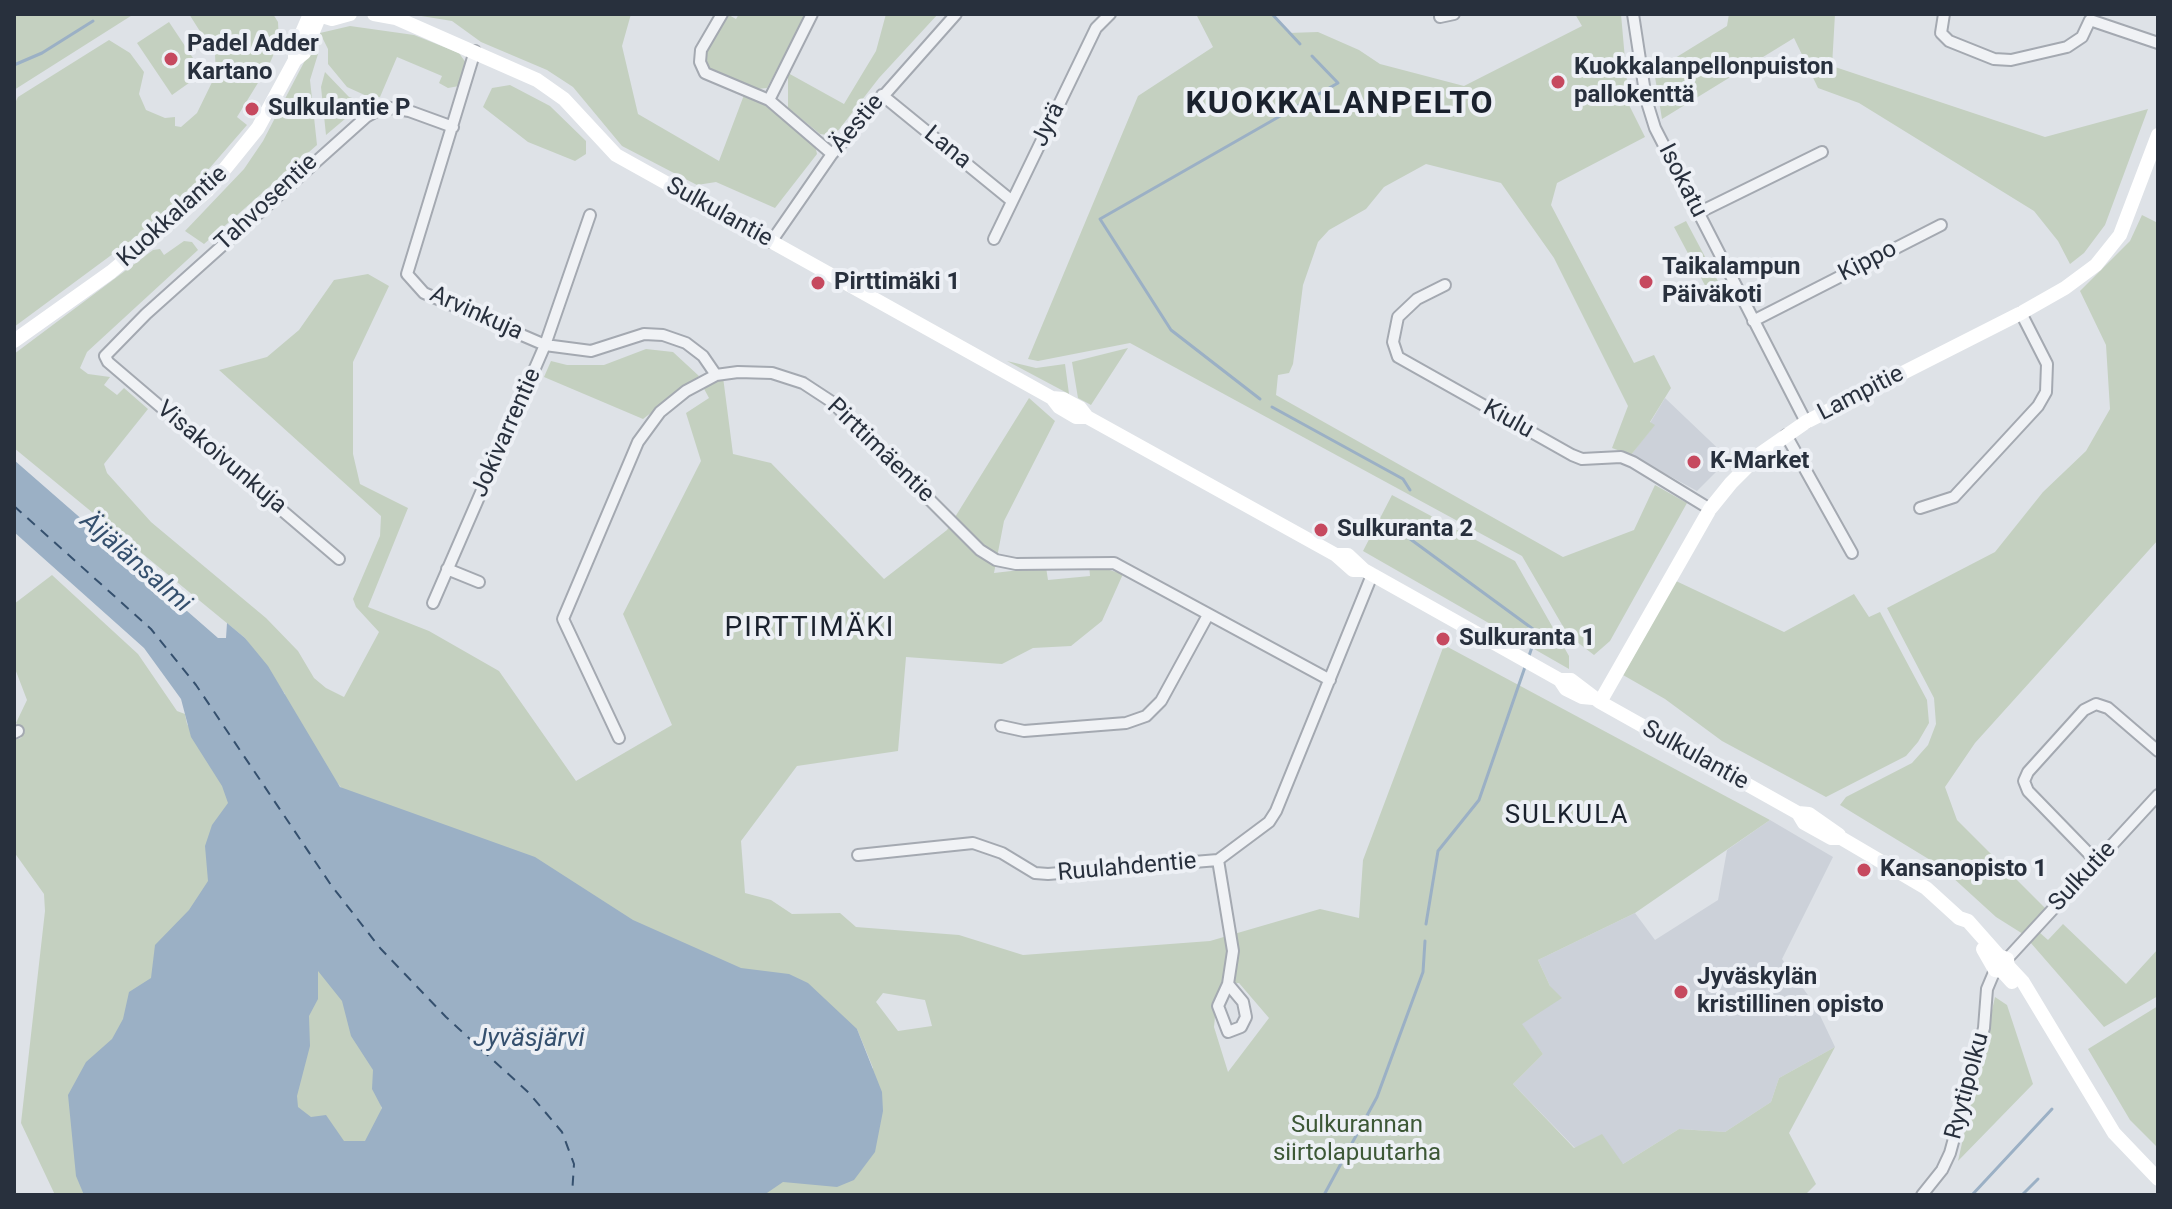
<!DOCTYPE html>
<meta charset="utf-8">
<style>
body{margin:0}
#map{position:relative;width:2172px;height:1209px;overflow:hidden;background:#dee2e7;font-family:Roboto,sans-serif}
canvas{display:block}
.frame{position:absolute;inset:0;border:16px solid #28303d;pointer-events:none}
</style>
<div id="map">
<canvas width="2172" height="1209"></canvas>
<div class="frame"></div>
</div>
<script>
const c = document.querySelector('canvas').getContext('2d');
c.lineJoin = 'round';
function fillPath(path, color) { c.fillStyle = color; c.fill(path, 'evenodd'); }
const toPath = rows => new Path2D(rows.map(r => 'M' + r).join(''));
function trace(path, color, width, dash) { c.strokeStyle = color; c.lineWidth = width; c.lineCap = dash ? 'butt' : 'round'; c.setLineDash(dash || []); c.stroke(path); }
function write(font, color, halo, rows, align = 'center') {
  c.font = font + ' Roboto,sans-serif'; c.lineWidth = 8; c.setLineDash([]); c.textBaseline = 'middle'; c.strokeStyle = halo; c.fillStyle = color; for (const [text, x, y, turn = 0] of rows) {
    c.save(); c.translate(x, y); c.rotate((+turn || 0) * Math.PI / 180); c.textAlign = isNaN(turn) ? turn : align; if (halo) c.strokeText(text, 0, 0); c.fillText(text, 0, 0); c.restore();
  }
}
fillPath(toPath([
 [1665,398,1729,459,1697,491,1631,455,1654,425,1650,423],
 [1770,820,1833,857,1782,959,1815,1005,1835,1047,1779,1078,1771,1102,1725,1132,1679,1129,1623,1164,1575,1148,1513,1084,1543,1054,1521,1024,1550,986,1538,960,1635,913,1655,940,1718,900,1727,850]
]), '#ccd1d9');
fillPath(toPath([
 [14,14,134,14,14,90],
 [189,14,273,14,278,22,279,42,269,65,237,117,247,125,175,208,14,327,14,105,18,97,109,40,130,53,144,72,139,94,146,110,165,118,175,117,175,126,181,127,197,113,216,74,215,55],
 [409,14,631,14,622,46,638,114,719,161,744,95,757,99,815,145,817,154,775,208,716,182,697,185,622,146,573,87,547,70,481,42,452,21],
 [727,14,736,19,739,14,807,14,767,88,757,89,708,69,706,51],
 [886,14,938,14,879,78,834,136,820,134,788,108,788,73,844,104,876,51],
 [1196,14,1272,14,1288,33,1318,32,1359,50,1380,64,1464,86,1582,26,1575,14,1621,14,1629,105,1645,137,1557,183,1551,205,1634,363,1654,355,1671,388,1650,422,1655,425,1631,455,1612,448,1628,406,1554,258,1501,183,1426,164,1384,187,1366,209,1329,230,1318,242,1303,285,1293,364,1289,373,1278,375,1276,395,1563,557,1634,530,1655,485,1687,503,1610,641,1594,655,1568,635,1522,556,1130,343,1038,361,1028,359,1138,96,1213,47],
 [1729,14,1835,14,1832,66,2045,137,2148,109,2105,225,2084,253,2070,264,2058,241,2034,211,1859,103,1818,88,1794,38,1662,119,1654,71,1727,26],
 [169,22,203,73,172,95,137,43],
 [350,26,414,35,459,53,466,63,459,86,448,88,439,83,442,76,397,57,380,97,369,97,347,87,328,64,328,49,320,33],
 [313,45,318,54,310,80,317,145,204,244,185,231,244,169,263,141],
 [325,72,349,97,365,102,326,135,321,87],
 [510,85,550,106,586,141,586,154,575,161,528,142,483,107,492,88],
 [2142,215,2158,223,2158,540,1975,743,1945,787,1957,820,2047,910,2023,934,1996,917,1940,866,1840,805,1846,797,1912,763,1928,745,1936,724,1934,698,1887,608,1995,552,2043,492,2086,451,2110,409,2106,345,2080,291,2130,241],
 [1686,221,1720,285,1708,291,1674,227],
 [184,241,192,242,198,250,87,352,80,368,88,374,110,377,104,385,117,395,124,388,148,409,104,464,107,473,151,522,266,618,298,651,314,678,326,688,344,697,379,632,356,607,353,599,380,536,381,516,219,370,267,357,299,330,334,280,368,274,389,286,353,362,353,454,360,484,408,508,368,607,429,631,499,671,576,781,672,725,623,614,701,461,686,413,709,398,702,385,723,377,733,454,771,463,884,579,947,530,1029,398,1055,421,1004,521,994,573,1046,567,1048,580,1090,576,1089,564,1123,574,1102,621,1071,646,1033,648,1002,664,906,657,898,751,797,766,741,841,745,893,771,900,792,914,840,913,856,927,959,935,1023,955,1210,941,1320,909,1359,918,1363,860,1444,645,1770,820,1635,913,1538,960,1550,986,1562,998,1522,1024,1543,1054,1513,1084,1574,1148,1602,1134,1623,1164,1679,1129,1725,1132,1771,1102,1779,1078,1835,1047,1789,1133,1816,1184,1805,1195,736,1195,873,1068,857,1029,824,1035,390,806,393,847,271,707,285,694,245,638,14,448,14,354,153,250,160,249,164,255],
 [1239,983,1269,1018,1228,1072,1214,1027,1217,995,1221,985],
 [883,993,925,1000,932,1026,898,1031,876,1002],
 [1128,348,1091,405,1078,398,1072,362],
 [646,349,673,352,699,376,643,419,544,377,551,361,567,365,604,365],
 [1007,361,1036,368,1065,364,1069,394],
 [1392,495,1515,561,1569,656,1569,669,1363,551],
 [52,575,138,654,177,711,185,714,187,724,351,970,396,1173,136,1195,55,1195,21,1123,45,911,44,894,14,852,14,740,21,738,24,731,16,723,27,700,14,666,14,604],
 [1676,581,1784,632,1854,594,1869,617,1880,612,1927,700,1929,723,1918,742,1906,756,1826,797,1722,741,1665,699,1623,675],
 [2063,924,2126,984,2158,949,2158,996,2104,1027,2030,942,2039,932,2048,940],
 [1995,997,2007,1005,2033,1084,1958,1161],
 [2158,1006,2158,1148,2130,1120,2088,1049]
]), '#c4d0c0');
fillPath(toPath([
 [14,460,218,638,226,638,227,623,245,638,268,666,340,787,535,857,633,920,741,968,789,974,808,983,857,1029,882,1092,883,1111,875,1152,854,1180,837,1187,783,1182,764,1195,84,1195,76,1176,68,1095,86,1062,112,1039,123,1019,129,992,151,978,155,945,189,910,208,881,205,846,212,825,228,803,222,786,191,737,181,699,144,648,14,532],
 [318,971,342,1001,351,1036,373,1070,372,1089,382,1108,365,1141,344,1141,326,1115,311,1117,298,1107,297,1096,310,1046,309,1016,318,999]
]), '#9bb0c5');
trace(toPath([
 [1272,14,1300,44],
 [14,65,42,53,93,21],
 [1260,399,1171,330,1100,219,1338,83,1312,56],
 [1272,407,1403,479,1410,490],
 [1387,522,1537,632,1529,656],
 [1426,924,1438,851,1479,800,1525,667],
 [1324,1195,1377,1097,1423,972,1425,941],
 [1972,1195,2052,1109],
 [2022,1195,2038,1179]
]), '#9bb0c5', 3);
trace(toPath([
 [14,506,151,629,196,685,331,885,380,948,446,1017,529,1093,562,1132,574,1164,572,1195]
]), '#35506e', 2, [10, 8]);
const street = toPath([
 [722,14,701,50,700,62,705,73,769,100,832,154],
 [1633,14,1646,99,1655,128,1806,422],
 [1944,14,1941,33,1949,41,1994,59,2011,60,2067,47,2082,37,2090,20,2158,43],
 [1440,17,1454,14],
 [475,51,407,274,424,293,545,345,591,351,644,334,663,335,686,343,703,356,716,375],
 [882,95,1012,201],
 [769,100,812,14],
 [1698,213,1822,152],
 [994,239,1096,28,1110,14],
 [771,242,832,154,956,14],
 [1445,285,1417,299,1398,317,1393,342,1398,357,1572,455,1582,459,1621,457,1633,462,1710,509],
 [1753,321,1941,225],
 [1786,435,1852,553],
 [1920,508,1954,497,2038,406,2046,392,2047,364,2021,313],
 [339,559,108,362,105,356,146,314,366,117,384,107,409,111,453,127],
 [447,569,479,582],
 [433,603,545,345,590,215],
 [1001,726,1024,731,1126,723,1146,716,1161,701,1208,615],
 [14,733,18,731],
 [619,738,563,619,638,442,660,412,686,391,716,375,738,372,772,373,803,383,832,402,980,550,996,560,1016,564,1114,563,1330,680],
 [858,855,973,843,1002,853,1035,873,1048,874,1218,860,1269,822,1276,811,1372,575],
 [1218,860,1233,951,1228,984,1218,1006,1228,1032,1241,1027,1246,1017,1243,1002,1228,984],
 [2097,862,2028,791,2024,781,2028,772,2084,710,2096,704,2108,708,2158,751],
 [2007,959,2158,795],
 [1922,1195,1942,1170,1950,1153,1984,1028,1987,989,1995,970]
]);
trace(street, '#a4a9b1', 14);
trace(street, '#f0f2f5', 10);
trace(toPath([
 [316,14,332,19,350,14],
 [374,14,396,18,537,80,564,99,616,155,1052,398,1063,399,1080,408,1087,417,1336,555,1353,570,1364,570],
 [295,60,295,49,310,14],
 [14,341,111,272,207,191,258,128,295,60,304,53,320,15],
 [1052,398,1059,407,1076,417,1087,417],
 [1336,555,1348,555,1364,570,1560,680,1566,689,1582,697,1593,698],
 [1560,680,1571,680,1600,702,1798,813,1809,814,1839,835],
 [1600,702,1710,509,1731,483,1760,454,1806,422,2021,313,2065,288,2096,265,2120,235,2158,135],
 [1798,813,1804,823,1831,838,1841,838,1926,888,1959,918,1968,921,1999,956,2007,959,2008,966,2023,982,2114,1133,2158,1179],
 [1983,949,1995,970,2002,971,2012,982]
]), '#fff', 14);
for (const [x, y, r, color] of [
 [171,59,8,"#c6495f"],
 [1558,82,8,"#c6495f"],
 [252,109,8,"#c6495f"],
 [1646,282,8,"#c6495f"],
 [818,283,8,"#c6495f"],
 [1694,462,8,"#c6495f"],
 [1321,530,8,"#c6495f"],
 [1443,639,8,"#c6495f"],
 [1864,870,8,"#c6495f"],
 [1681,992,8,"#c6495f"]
]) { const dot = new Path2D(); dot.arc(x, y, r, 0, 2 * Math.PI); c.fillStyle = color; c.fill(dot); trace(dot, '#edf0f5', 3); }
write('bold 24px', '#28303d', '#edf0f5', [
 ["Padel Adder",187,45],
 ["Kartano",187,73],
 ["Kuokkalanpellonpuiston",1574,68],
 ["pallokenttä",1574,96],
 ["Sulkulantie P",268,109],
 ["Taikalampun",1662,268],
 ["Päiväkoti",1662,296],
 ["Pirttimäki 1",834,283],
 ["K-Market",1710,462],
 ["Sulkuranta 2",1337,530],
 ["Sulkuranta 1",1459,639],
 ["Kansanopisto 1",1880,870],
 ["Jyväskylän",1697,978],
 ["kristillinen opisto",1697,1006]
], 'left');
write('24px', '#28303d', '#edf0f5', [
 ["Äestie",858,124,-50],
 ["Jyrä",1049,125,-64],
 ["Lana",947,148,39],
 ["Isokatu",1682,181,63],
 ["Tahvosentie",267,203,-43],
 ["Sulkulantie",719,213,29],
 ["Kuokkalantie",173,217,-42],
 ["Kippo",1868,262,-27],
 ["Arvinkuja",476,314,24],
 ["Lampitie",1861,394,-27],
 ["Kiulu",1508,420,29],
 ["Jokivarrentie",507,433,-66],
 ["Pirttimäentie",880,451,44],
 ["Visakoivunkuja",221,458,40],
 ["Sulkulantie",1695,756,29],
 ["Ruulahdentie",1127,868,-5],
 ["Sulkutie",2083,877,-47],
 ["Ryytipolku",1968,1086,-75]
]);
write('24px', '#3d5836', '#edf0f5', [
 ["Sulkurannan",1357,1126],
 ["siirtolapuutarha",1357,1154]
]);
write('italic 26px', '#35506e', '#edf0f5', [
 ["Äijälänsalmi",135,563,41],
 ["Jyväsjärvi",529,1039]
]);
c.letterSpacing = '2px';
write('26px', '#1a212d', '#edf0f5', [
 ["SULKULA",1567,816]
]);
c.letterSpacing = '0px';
c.letterSpacing = '2px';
write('28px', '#1a212d', '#edf0f5', [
 ["PIRTTIMÄKI",810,629]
]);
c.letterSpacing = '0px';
c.letterSpacing = '2px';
write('bold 32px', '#1a212d', '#edf0f5', [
 ["KUOKKALANPELTO",1340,105]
]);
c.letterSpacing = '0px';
</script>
